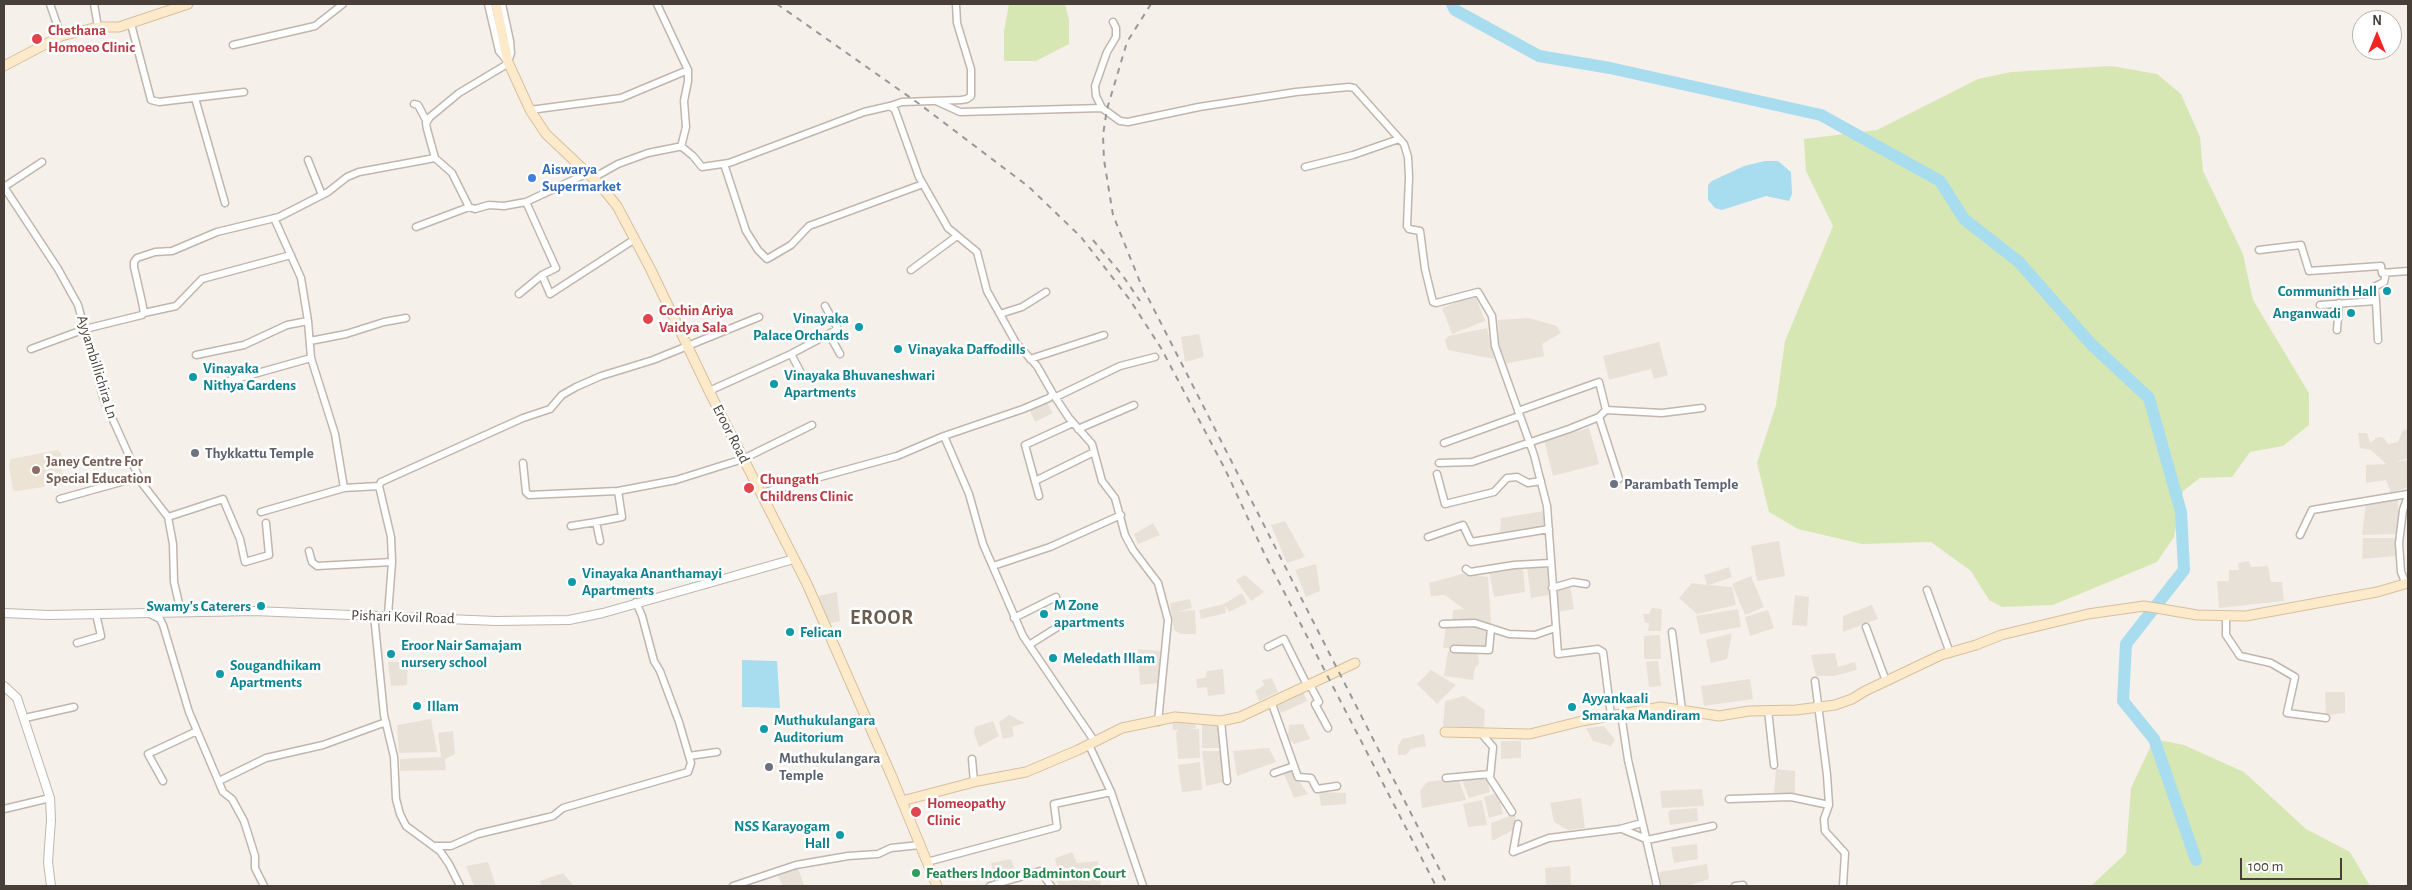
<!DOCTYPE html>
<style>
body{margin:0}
#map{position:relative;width:2412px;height:890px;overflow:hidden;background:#f5f0ea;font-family:"Alegreya Sans",sans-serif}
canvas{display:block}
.frame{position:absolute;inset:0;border:5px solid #484038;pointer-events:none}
.north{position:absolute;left:2352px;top:10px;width:50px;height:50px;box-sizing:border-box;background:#fff;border:1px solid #b6b3af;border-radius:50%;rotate:0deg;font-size:14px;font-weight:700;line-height:20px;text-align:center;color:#484038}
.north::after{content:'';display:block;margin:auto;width:18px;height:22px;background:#f52421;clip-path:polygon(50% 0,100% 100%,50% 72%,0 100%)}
.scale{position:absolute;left:2240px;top:858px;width:102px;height:22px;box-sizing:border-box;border:2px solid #484038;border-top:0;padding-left:6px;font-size:15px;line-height:18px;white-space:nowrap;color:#484038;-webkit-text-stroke:4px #fff;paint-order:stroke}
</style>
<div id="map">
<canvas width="2412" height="890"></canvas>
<div class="frame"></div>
<div class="north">N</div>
<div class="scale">100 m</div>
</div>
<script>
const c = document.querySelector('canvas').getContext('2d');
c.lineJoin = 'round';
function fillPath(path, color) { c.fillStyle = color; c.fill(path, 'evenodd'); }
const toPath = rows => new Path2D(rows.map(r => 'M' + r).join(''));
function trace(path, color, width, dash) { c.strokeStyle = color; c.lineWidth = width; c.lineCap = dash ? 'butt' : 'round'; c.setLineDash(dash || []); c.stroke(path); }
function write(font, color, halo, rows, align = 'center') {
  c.font = font + ' "Alegreya Sans",sans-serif'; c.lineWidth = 5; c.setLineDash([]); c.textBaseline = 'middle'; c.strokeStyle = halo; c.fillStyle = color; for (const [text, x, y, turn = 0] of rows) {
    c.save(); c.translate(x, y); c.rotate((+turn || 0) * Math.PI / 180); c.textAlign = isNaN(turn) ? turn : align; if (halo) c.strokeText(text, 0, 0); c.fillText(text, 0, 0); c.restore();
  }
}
fillPath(toPath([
 [1475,295,1485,321,1452,334,1442,308],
 [1529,318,1557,326,1561,333,1542,344,1544,356,1504,364,1499,342,1498,320],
 [1487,328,1494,359,1448,350,1445,340,1448,336],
 [1199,334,1204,357,1185,362,1181,337],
 [1659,342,1668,375,1654,379,1651,369,1609,380,1603,356],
 [1046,401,1053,413,1035,422,1029,408],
 [1589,428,1599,464,1553,476,1544,440],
 [2408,429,2408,458,2396,462,2408,460,2408,487,2391,493,2386,480,2366,483,2366,465,2386,464,2371,450,2360,448,2358,433,2367,433,2370,443,2378,437,2383,437,2388,444,2398,442,2403,430],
 [2398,499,2398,534,2362,535,2366,504],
 [1544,511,1544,528,1500,534,1501,518],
 [1285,521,1305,557,1287,563,1271,525],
 [1153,523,1160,535,1138,544,1134,534],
 [2363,538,2396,538,2397,556,2362,559],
 [1779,541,1785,576,1757,581,1751,546],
 [2249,561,2251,567,2268,566,2271,582,2282,582,2284,601,2219,608,2217,581,2229,581,2229,570,2239,570,2238,563],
 [1316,564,1320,591,1306,597,1295,570],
 [1523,567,1525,592,1494,597,1489,571],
 [1547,567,1549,595,1531,598,1527,568],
 [1729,567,1732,577,1709,585,1732,587,1736,605,1697,614,1679,598,1692,583,1707,585,1704,575],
 [1462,574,1488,577,1491,624,1452,622,1453,610,1464,609,1445,595,1431,596,1429,583],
 [1245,575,1264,592,1251,601,1236,580],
 [1751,576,1764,607,1745,615,1732,584],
 [1570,585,1574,609,1559,612,1557,588],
 [837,592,840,621,828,624,818,596],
 [1242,593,1247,603,1229,612,1225,605,1226,613,1201,619,1199,610,1224,604],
 [1795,595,1809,597,1807,626,1792,625],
 [1190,599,1192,608,1176,612,1195,610,1196,634,1181,634,1174,630,1170,603],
 [1872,605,1878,619,1843,632,1843,616],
 [1652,608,1662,609,1661,631,1648,631,1649,623,1645,623,1643,614,1649,614],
 [1738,609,1741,627,1700,634,1696,616],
 [1768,610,1774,628,1750,636,1745,617],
 [1474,625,1488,629,1487,647,1443,648,1446,626],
 [1732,633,1727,659,1711,663,1706,640],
 [1660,635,1661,659,1644,659,1644,636],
 [1138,649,1160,651,1160,683,1140,685],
 [1448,651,1478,652,1479,664,1475,667,1473,680,1444,676],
 [1835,653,1838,667,1855,662,1857,670,1834,676,1816,676,1811,655],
 [1658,661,1661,686,1649,687,1646,662],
 [388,662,408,662,407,685,391,686],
 [1223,669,1225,694,1208,696,1207,687,1197,688,1196,679,1205,678,1207,671],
 [1431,670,1456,685,1437,704,1417,684],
 [1272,678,1278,692,1259,701,1255,691,1264,685,1262,680],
 [1750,679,1753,699,1704,706,1701,686],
 [1303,692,1307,701,1281,713,1277,704],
 [2325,692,2345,692,2345,713,2326,715],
 [1464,696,1485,710,1484,728,1443,726,1445,701],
 [1009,715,1025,723,1012,727,1014,736,1003,739,999,722],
 [431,719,437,752,399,753,397,725],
 [1172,720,1194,721,1196,728,1188,729,1199,729,1200,758,1178,759,1176,732,1179,730,1173,730],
 [993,721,999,736,979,747,974,733,975,727],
 [1202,722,1218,725,1220,748,1202,748],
 [1303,724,1310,739,1294,744,1288,737,1289,725],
 [1604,726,1615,740,1611,746,1593,741,1586,728],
 [453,731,455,754,445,759,446,770,400,771,400,759,441,757,438,733],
 [1424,734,1426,746,1411,749,1406,755,1398,755,1398,746,1402,739],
 [1501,741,1521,741,1521,758,1501,759],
 [1269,748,1276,762,1237,776,1233,751],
 [1202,751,1221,751,1224,782,1206,786],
 [1200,762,1202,790,1182,792,1178,765],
 [1776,769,1795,771,1795,798,1774,796],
 [1292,771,1308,794,1294,798,1284,774],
 [1487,777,1490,792,1469,798,1462,780],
 [1458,778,1466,800,1422,808,1420,791,1427,782],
 [1702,789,1704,806,1662,808,1660,791],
 [1319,792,1346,793,1346,804,1321,806],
 [1498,793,1503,814,1489,818,1484,797],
 [1581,798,1585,828,1568,830,1554,822,1550,803],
 [1482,800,1487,825,1468,827,1463,804],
 [1697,808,1698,821,1670,825,1668,813,1670,810],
 [1515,814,1517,828,1492,841,1491,823],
 [1697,844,1698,859,1674,863,1671,847],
 [1072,852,1077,863,1098,861,1101,886,1059,886,1053,875,1058,872,1055,858],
 [1011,859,1017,875,996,882,991,863],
 [488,862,496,886,474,886,466,866],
 [1707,864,1709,879,1688,886,1661,886,1659,881,1660,872],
 [1570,866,1571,886,1546,886,1545,868],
 [798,868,804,885,783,886,777,874],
 [563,873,574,886,541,886,540,881]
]), '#e8e1d8');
fillPath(toPath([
 [58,450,61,453,62,475,46,478,46,485,43,487,17,491,13,490,9,466,11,459]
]), '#ede3d4');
fillPath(toPath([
 [1009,4,1065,4,1069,20,1069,44,1036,61,1004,61,1004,31],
 [2111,66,2157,74,2181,94,2200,137,2203,171,2243,254,2253,300,2309,393,2309,425,2283,446,2250,452,2232,477,2200,478,2183,491,2174,537,2157,562,2053,605,2002,607,1989,600,1971,571,1931,542,1862,544,1798,529,1769,512,1757,463,1776,405,1785,341,1833,226,1806,171,1804,139,1877,130,1978,79,2011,72],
 [2154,739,2184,745,2244,772,2306,829,2350,852,2370,886,2091,886,2126,853,2131,788]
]), '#d7e7b4');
fillPath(toPath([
 [1765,161,1778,161,1791,172,1792,194,1789,201,1766,196,1722,210,1715,208,1708,200,1708,185,1712,181,1744,166],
 [742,660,777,661,780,708,742,707]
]), '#a8dcef');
trace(toPath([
 [1452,4,1455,10,1539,56,1610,68,1821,115,1940,181,1964,219,2019,262,2091,344,2149,398,2181,512,2184,570,2126,644,2123,701,2154,739,2196,860]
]), '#a8dcef', 12);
const minor = toPath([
 [50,4,61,36],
 [94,4,98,27],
 [488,4,499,51,508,62,511,53,510,41,502,4],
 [1113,22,1116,28,1116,37,1107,52,1095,86,1096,96,1102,108,1120,121,1128,122,1199,107,1296,92,1349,87,1354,88,1404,144,1408,157,1409,177,1407,226,1409,229,1420,231,1425,269,1433,302,1436,303,1478,292,1492,316,1495,346,1534,455,1547,506,1558,654,1598,649,1603,652,1611,715],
 [131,24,151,100,159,102,244,92],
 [233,45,315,26,343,4],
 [195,98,225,203],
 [936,101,960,112,1102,108],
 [414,104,418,105,427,122],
 [890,106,902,102,961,100,967,99,971,96,971,69,957,23,956,4],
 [530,110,621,98,688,70,657,4],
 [681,147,686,127,684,101,688,81,688,70],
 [435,158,452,173,469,207,475,209,489,205,504,206,526,202,588,173],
 [308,160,322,195],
 [724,164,746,231,758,250,767,259,791,245,809,226,923,184],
 [1305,167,1353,155,1399,139],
 [593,178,618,164,648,153,678,147,682,147,693,156,702,167,729,163,864,112,890,106,895,110,919,177,948,228,977,252,987,291,1016,343,1037,366,1053,394,1049,398,1023,409,944,436,897,456,762,493],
 [4,187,58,269,78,305,104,400,141,482,168,517,173,544,174,582,181,612],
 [4,187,42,162],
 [526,202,556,268,542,275,550,294,635,239],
 [274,218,301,278,308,321,311,358,335,434,344,488,379,486],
 [416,227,469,207],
 [2259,250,2301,245,2309,271,2381,266,2382,273,2408,271],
 [911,270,957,236],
 [519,294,542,275],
 [2376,301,2378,340],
 [2320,305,2376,301,2374,287,2384,282,2386,273],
 [144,313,176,306,202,279,291,255],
 [1000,314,1022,307,1046,292],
 [2337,330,2339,303],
 [829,334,840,354],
 [310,341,346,334,384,322,406,318],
 [31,349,85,329,142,315,144,313,142,302,134,267,134,262,137,258,155,252,172,251,217,232,279,217,328,192,347,177,359,172,435,158,427,129,426,123,430,117,459,93,509,63],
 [791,354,800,371],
 [196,355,244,345,287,325,308,321],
 [1030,359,1104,335],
 [215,385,311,358],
 [709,391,791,354,838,329,825,306],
 [1053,394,1069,418,1092,444,1102,481,1115,498,1125,535,1133,550,1158,583,1168,620,1158,722],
 [1056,397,1120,366,1155,357],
 [1606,410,1662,413,1702,408],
 [1518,411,1599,382,1606,410,1599,417],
 [1078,429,1134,405],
 [944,436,969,494,983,544,1023,636,1095,742],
 [1444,443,1519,416],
 [523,463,526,492,529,495,618,491],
 [1439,463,1472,462,1569,429,1599,417,1619,479],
 [1437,474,1445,504,1494,492,1507,478,1517,477,1528,483,1541,481],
 [1035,481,1094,452],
 [1039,496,1025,445,1073,423],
 [60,499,139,477],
 [261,512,344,488],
 [168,517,223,499,240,539,245,562,269,555,266,523],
 [571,526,596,522],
 [2300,535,2312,510,2408,494],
 [1428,537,1463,525,1471,542,1549,529],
 [600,541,596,522,622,517,618,491,676,480,743,459,812,425],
 [309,551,312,562,317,566,392,562],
 [993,566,1050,547,1121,515],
 [1466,569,1470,572,1514,565,1550,563],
 [2406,584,2401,572,2399,543,2403,510,2408,496],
 [1552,588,1573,582,1586,584],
 [1927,590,1950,653],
 [148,613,160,619,163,625,189,712,223,792,232,799,244,821,255,856,255,868,264,886],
 [374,615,384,715,394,757,396,799,400,814,406,826,440,851,449,864,460,886],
 [388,615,392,562,391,537,379,486,381,482,523,418,550,409,562,395,576,387,601,376,653,360,759,317],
 [1014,618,1056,597],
 [2226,618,2226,635,2240,656,2271,663,2295,677,2287,713,2326,718],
 [1443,624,1475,623,1509,634,1535,635,1555,628],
 [1866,627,1886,681],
 [1672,632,1682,710],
 [77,643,101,636,96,614],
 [1029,645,1064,623],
 [1268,647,1284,639,1308,687],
 [1454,649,1489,650,1491,628],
 [1815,681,1827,775,1829,805,1824,819,1825,831,1845,853,1843,886],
 [1310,685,1319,702,1315,704,1328,728],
 [1272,704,1298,777,1311,778,1317,789,1337,786],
 [1768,710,1774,765],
 [1621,714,1628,760,1657,886],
 [25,718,74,707],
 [1221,721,1227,781],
 [1481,733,1493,747,1490,778,1512,812],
 [689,756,717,752],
 [972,759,974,782],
 [1274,773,1294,766],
 [1446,778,1490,774],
 [163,781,148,754,197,731],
 [219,781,266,758,323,745,386,722],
 [1111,792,1143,886],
 [1729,799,1791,797,1829,805],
 [4,809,50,798],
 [1518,824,1513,852,1549,838,1620,829,1642,823],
 [1622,829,1646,839],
 [1647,840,1713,826],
 [433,846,451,846,478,834,545,818,553,816,563,808,688,772,691,763,679,722,660,671,654,661,642,616,636,602],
 [927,862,1057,827,1054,804,1111,792,1089,745],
 [733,886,796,865,848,856,878,854,891,848,920,845],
 [990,886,1040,871,1051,886],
 [1735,886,1743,885]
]);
const tertiary = toPath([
 [4,613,48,615,254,611,496,621,569,620,603,613,794,559],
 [4,686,17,698,50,798,51,820,48,862,51,886]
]);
const secondary = toPath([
 [496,4,508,62,530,110,546,134,600,185,617,206,650,268,709,391,807,584,892,777,937,886],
 [4,66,61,36,98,27,119,27,188,4],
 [1445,732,1530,734,1582,721,1661,707,1719,716,1749,711,1796,710,1835,705,1852,699,1865,691,1941,655,1976,645,2001,635,2088,614,2144,606,2197,615,2246,616,2377,592,2408,583],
 [902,801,978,781,1026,772,1078,750,1122,728,1175,717,1221,721,1240,717,1355,663]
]);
trace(minor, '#c0b6ad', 9);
trace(tertiary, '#c0b6ad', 10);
trace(secondary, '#d6c09d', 11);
trace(minor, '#fff', 6);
trace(tertiary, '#fff', 8);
trace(secondary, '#fdeacb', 9);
trace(toPath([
 [777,4,918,103,1029,187,1081,237,1130,300,1161,348,1225,469,1265,555,1436,886],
 [1151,4,1127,42,1107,109,1103,135,1104,160,1113,215,1140,282,1448,886],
 [1093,240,1123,276,1140,301]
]), '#989898', 2, [6, 6]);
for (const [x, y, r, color] of [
 [37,39,6,"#e0444e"],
 [532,178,5,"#3f7fe0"],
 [2387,291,5,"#0f9aa8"],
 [2351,313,5,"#0f9aa8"],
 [648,319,6,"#e0444e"],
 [859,327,5,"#0f9aa8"],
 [898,349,5,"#0f9aa8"],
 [193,377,5,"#0f9aa8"],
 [774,384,5,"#0f9aa8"],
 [195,453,5,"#6b7280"],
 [36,470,5,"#8d6e63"],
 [1614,484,5,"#6b7280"],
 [749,488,6,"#e0444e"],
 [572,582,5,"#0f9aa8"],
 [261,606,5,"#0f9aa8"],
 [1044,614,5,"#0f9aa8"],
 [790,632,5,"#0f9aa8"],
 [391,654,5,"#0f9aa8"],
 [1053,658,5,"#0f9aa8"],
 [220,674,5,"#0f9aa8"],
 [417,706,5,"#0f9aa8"],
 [1572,707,5,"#0f9aa8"],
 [764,729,5,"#0f9aa8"],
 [769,767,5,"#6b7280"],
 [916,812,6,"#e0444e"],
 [840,835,5,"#0f9aa8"],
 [916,873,5,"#2e9e5b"]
]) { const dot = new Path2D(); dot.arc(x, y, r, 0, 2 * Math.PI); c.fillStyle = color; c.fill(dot); trace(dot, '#fff', 2); }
write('bold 15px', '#be3a42', '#fff', [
 ["Chethana",48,30],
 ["Homoeo Clinic",48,47],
 ["Cochin Ariya",659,310],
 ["Vaidya Sala",659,327],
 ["Chungath",760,479],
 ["Childrens Clinic",760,496],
 ["Homeopathy",927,803],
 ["Clinic",927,820]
], 'left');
write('bold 15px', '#366cbe', '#fff', [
 ["Aiswarya",542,169],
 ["Supermarket",542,186]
], 'left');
write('bold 15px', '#0d838f', '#fff', [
 ["Communith Hall",2377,291,"right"],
 ["Anganwadi",2341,313,"right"],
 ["Vinayaka",849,318,"right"],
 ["Palace Orchards",849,335,"right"],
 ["Vinayaka Daffodills",908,349],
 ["Vinayaka",203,368],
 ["Nithya Gardens",203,385],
 ["Vinayaka Bhuvaneshwari",784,375],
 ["Apartments",784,392],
 ["Vinayaka Ananthamayi",582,573],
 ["Apartments",582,590],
 ["M Zone",1054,605],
 ["apartments",1054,622],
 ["Swamy's Caterers",251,606,"right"],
 ["Felican",800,632],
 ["Eroor Nair Samajam",401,645],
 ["nursery school",401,662],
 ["Meledath Illam",1063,658],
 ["Sougandhikam",230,665],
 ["Apartments",230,682],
 ["Ayyankaali",1582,698],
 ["Smaraka Mandiram",1582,715],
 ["Illam",427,706],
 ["Muthukulangara",774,720],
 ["Auditorium",774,737],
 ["NSS Karayogam",830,826,"right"],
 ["Hall",830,843,"right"]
], 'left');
write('15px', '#484038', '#fff', [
 ["Ayyambillichira Ln",97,367,73],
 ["Eroor Road",731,434,63],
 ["Pishari Kovil Road",403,617,2]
]);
write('bold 15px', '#5b616d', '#fff', [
 ["Thykkattu Temple",205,453],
 ["Parambath Temple",1624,484],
 ["Muthukulangara",779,758],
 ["Temple",779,775]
], 'left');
write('bold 15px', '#785e54', '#fff', [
 ["Janey Centre For",46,461],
 ["Special Education",46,478]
], 'left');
write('bold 15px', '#27864d', '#fff', [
 ["Feathers Indoor Badminton Court",926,873]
], 'left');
c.letterSpacing = '1px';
write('bold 20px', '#6b5c50', '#fff', [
 ["EROOR",882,618]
]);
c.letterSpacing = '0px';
</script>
